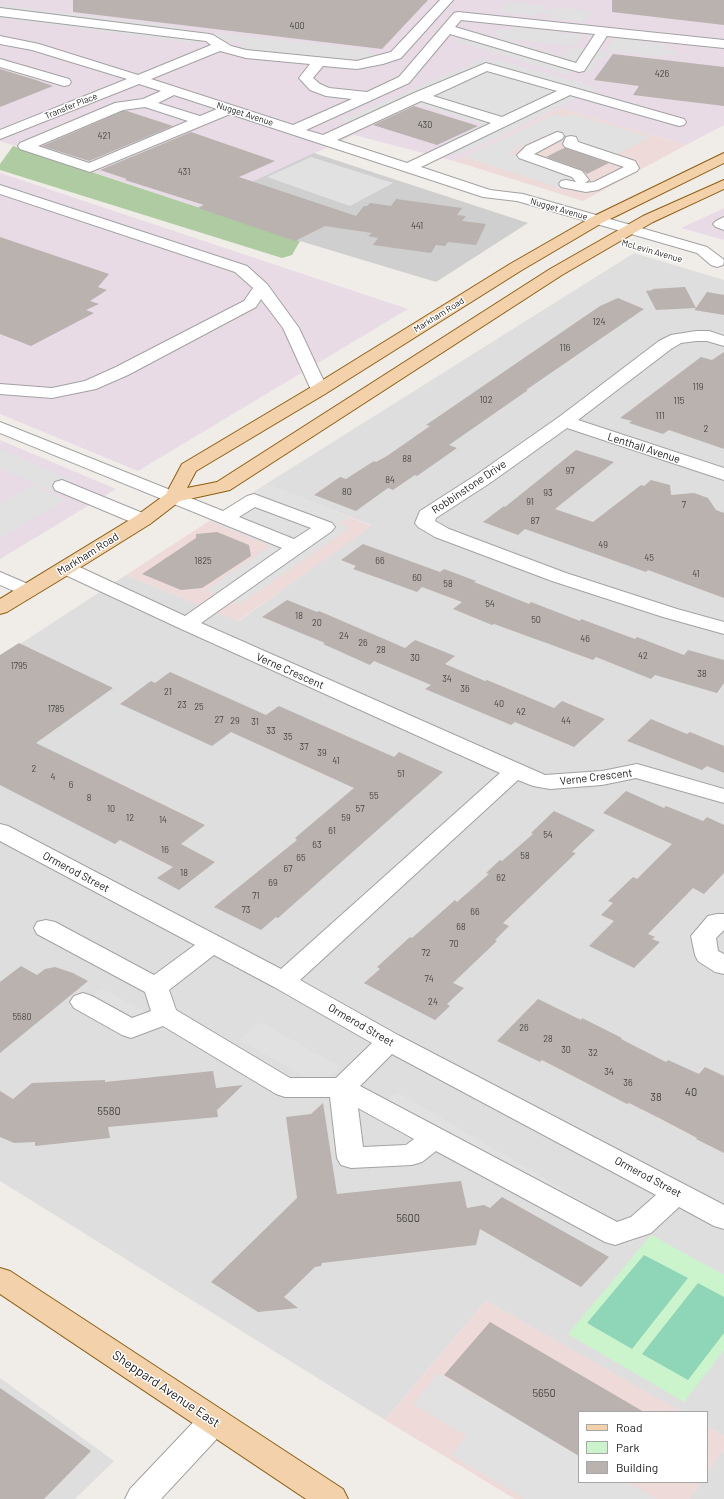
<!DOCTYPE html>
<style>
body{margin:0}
#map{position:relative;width:724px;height:1499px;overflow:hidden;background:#f0ede8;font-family:Barlow,sans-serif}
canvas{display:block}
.legend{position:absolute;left:578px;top:1411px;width:130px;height:72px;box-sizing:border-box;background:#fff;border:1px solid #a6a6a6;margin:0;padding:5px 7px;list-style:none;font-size:12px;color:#212121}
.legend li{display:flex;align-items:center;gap:8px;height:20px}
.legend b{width:20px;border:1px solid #a6a6a6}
</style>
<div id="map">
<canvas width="724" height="1499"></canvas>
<ul class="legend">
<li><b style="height:5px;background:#f2d1ab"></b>Road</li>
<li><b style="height:11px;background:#cbf4cd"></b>Park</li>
<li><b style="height:11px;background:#b9b2ae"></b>Building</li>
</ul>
</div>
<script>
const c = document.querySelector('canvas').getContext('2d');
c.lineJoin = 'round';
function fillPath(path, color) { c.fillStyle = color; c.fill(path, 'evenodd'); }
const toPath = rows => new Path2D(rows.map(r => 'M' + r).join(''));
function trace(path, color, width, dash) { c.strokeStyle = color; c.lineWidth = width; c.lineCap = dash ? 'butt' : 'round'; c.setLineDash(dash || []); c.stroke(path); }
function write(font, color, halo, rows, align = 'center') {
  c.font = font + ' Barlow,sans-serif'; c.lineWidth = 3; c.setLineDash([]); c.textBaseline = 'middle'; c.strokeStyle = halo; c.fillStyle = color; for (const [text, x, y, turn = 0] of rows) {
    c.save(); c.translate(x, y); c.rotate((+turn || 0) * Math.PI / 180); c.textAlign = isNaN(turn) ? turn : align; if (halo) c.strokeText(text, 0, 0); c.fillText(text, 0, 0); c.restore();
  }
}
fillPath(toPath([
 [634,253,724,280,724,1436,707,1426,707,1412,681,1412,486,1301,385,1420,0,1181,0,657,126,575,239,621,371,525,266,484],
 [0,1378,114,1461,75,1499,0,1499],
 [724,1449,724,1499,689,1499,701,1482,707,1482,707,1473]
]), '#dfdede');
fillPath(toPath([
 [560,108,686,145,583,201,454,161],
 [266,484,372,526,238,621,126,575],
 [486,1301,682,1412,579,1412,579,1482,701,1482,689,1499,515,1499,385,1420],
 [707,1426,724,1436,724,1449,707,1473]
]), '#efdada');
fillPath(toPath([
 [0,0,724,0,724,125,686,145,560,108,454,161,354,135,198,207,0,141],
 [0,173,408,309,138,471,0,414],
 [724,208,724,240,681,228],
 [0,440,116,489,0,559]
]), '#e8dbe6');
fillPath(toPath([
 [314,153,528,223,436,282,300,241,198,207]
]), '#cfcfcf');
fillPath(toPath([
 [13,146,300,241,292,255,282,258,0,170,0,164]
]), '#afcba2');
fillPath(toPath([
 [651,1235,724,1275,724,1350,684,1402,568,1334]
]), '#cbf4cd');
fillPath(toPath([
 [644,1255,688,1278,632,1349,587,1323],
 [698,1283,724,1297,724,1333,688,1380,642,1354]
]), '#8fd6b8');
fillPath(toPath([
 [507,2,547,6,544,10,552,11,556,7,592,12,584,22,548,18,551,14,539,13,535,16,498,12],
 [0,5,185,28,181,31,205,34,195,43,0,18],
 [512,27,583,35,577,46,499,38,558,55,552,58,582,68,567,74,455,41,477,32,498,38,500,34,494,33,498,29,510,30],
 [217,33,372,50,369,54,376,54,371,60,349,57,346,61,241,49,246,43,210,39],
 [614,38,669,45,667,49,678,51,675,56,663,54,661,57,605,51],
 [571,48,608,52,603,60,592,59,591,61,598,62,592,71,585,70,588,65,567,63,569,59,563,58],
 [484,59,493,62,498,60,598,88,459,155,435,148,484,124,413,103,359,127,340,120],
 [554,114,565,117,572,114,650,137,615,155,547,134,508,153,567,172,563,175,583,181,566,190,464,157],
 [311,157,393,183,350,206,267,177],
 [0,449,71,480,51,491,0,468],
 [267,484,349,517,339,524,350,528,240,604,206,590,270,546,209,521],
 [33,485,66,500,0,538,0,504],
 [101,988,152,1016,136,1029,86,1001],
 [260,1022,339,1066,320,1085,240,1040],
 [397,1092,641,1235,630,1246,386,1102],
 [438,1373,579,1454,579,1482,627,1482,657,1499,525,1499,451,1455,466,1436,413,1404]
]), '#e1e1e1');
fillPath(toPath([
 [73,0,428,0,382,49,73,12],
 [612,0,724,0,724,25,612,12],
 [613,54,724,67,724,106,633,95,639,86,594,80],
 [0,69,36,80,53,86,0,107],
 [414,106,478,126,437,145,373,125],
 [123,111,127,111,173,126,89,161,42,146],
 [191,132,275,161,239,177,356,216,364,206,367,206,370,203,391,206,396,199,462,208,457,215,466,216,462,221,486,224,476,245,448,242,445,246,436,245,431,253,373,245,378,238,368,236,372,233,325,226,295,241,198,208,204,205,125,180,127,179,100,170],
 [564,148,565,148,609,163,587,174,582,170,546,157],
 [0,237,109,274,98,287,107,290,90,301,99,304,86,310,94,313,31,346,0,334],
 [685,287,696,308,707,292,724,295,724,315,694,310,696,308,656,310,646,291,653,290,652,289],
 [618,298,644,309,526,390,528,390,449,445,457,448,417,476,415,475,393,490,388,488,356,511,314,495,340,477,346,479,374,461,376,462,387,456,430,426,426,425,600,306],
 [724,352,724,449,669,430,663,434,629,423,632,421,620,418,701,357,712,360],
 [576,450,614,462,555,509,593,522,641,485,644,486,651,480,670,485,671,495,694,493,708,498,716,510,724,513,724,598,648,570,646,572,525,529,518,535,483,522,504,506,505,507],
 [217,532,249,545,251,556,202,588,181,590,142,574,196,538,196,534],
 [363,544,440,572,444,569,476,581,474,582,529,604,531,602,580,621,581,619,635,639,637,637,684,655,688,650,724,660,724,683,717,693,655,675,651,679,596,657,593,660,494,624,492,625,453,609,462,602,422,587,417,592,384,580,353,569,356,566,341,560],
 [287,600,317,612,319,611,405,648,415,640,455,656,445,664,485,681,487,680,554,708,562,701,605,719,574,747,515,722,511,725,425,689,431,685,374,661,370,665,323,644,325,643,262,617],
 [19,643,113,688,36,743,205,825,181,844,215,862,179,890,157,878,173,867,120,840,115,844,0,785,0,655],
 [170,672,266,715,279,706,394,757,399,752,443,772,278,918,276,917,261,930,214,907,297,840,295,838,354,788,231,732,212,746,120,704,151,681,155,683],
 [651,719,687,734,690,732,724,746,724,773,707,766,702,770,627,741],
 [626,791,664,808,666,806,703,821,707,817,724,825,724,873,704,894,693,888,648,934,655,937,652,939,660,942,634,968,589,946,614,921,601,915,613,903,608,901,633,877,637,879,672,844,603,813],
 [554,811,595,830,572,852,576,853,503,923,509,926,495,940,497,941,453,983,464,988,447,1004,450,1006,435,1020,364,983,380,969,377,967,410,937,412,938,455,900,457,902,489,874,486,873,500,860,502,861,533,834,531,833],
 [21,966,37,975,45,969,55,967,73,973,88,981,0,1053,0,982],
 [538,999,581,1020,582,1018,622,1038,621,1039,666,1062,668,1060,699,1074,705,1067,724,1076,724,1153,696,1139,697,1138,661,1119,629,1103,627,1104,542,1060,540,1062,497,1041],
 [213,1071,216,1088,243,1085,217,1110,218,1117,108,1127,110,1138,35,1146,35,1142,14,1143,0,1137,0,1091,13,1099,32,1083,105,1080,105,1082],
 [323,1103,337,1194,461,1181,467,1208,484,1205,490,1208,502,1197,609,1257,581,1287,480,1229,476,1245,322,1263,321,1266,315,1267,284,1297,298,1308,258,1312,211,1282,297,1198,286,1117,311,1114],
 [490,1322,644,1412,579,1412,579,1456,444,1375],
 [0,1388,91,1451,44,1499,0,1499]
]), '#b9b2ae');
const minor = toPath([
 [440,0,453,0,401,58,383,64,357,69,323,66,313,78,320,84,329,88,367,92,399,77,454,13,458,12,724,40,724,48,607,36,584,71,579,72,450,34,409,83,306,130,323,135,414,93,486,63,684,119,686,122,684,125,679,126,570,95,421,167,490,190,523,194,707,247,723,259,724,261,723,265,717,267,711,265,697,253,517,201,483,197,230,114,90,172,20,149,18,146,20,143,115,103,143,99,161,91,139,84,0,139,0,130,127,79,32,50,0,44,0,36,39,44,138,75,211,45,206,41,0,16,0,8,209,34,213,35,231,46,246,50,357,61,391,52,440,0],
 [461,20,595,34,576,63,455,27,461,20],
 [220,51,246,58,310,64,299,78,310,90,326,96,352,99,293,125,151,79,220,51],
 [487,71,557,91,502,117,433,96,487,71],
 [174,95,217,109,200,116,158,103,174,95],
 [421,101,491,123,407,163,337,140,421,101],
 [145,107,188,121,89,163,38,146,123,110,145,107],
 [0,59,69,79,71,82,69,85,64,86,0,67,0,59],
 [557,132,562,133,564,136,562,139,534,154,582,171,589,180,585,183,594,182,624,167,565,147,563,144,566,137,571,136,576,137,578,142,635,161,639,168,637,171,598,190,586,192,561,187,559,184,561,181,566,180,576,182,572,177,519,158,517,155,526,146,557,132],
 [0,185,247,266,267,284,299,328,328,390,325,394,319,395,313,394,283,328,261,299,256,307,128,375,96,389,52,398,0,394,0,384,52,388,85,381,116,367,244,301,253,288,235,272,0,194,0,185],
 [724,217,724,230,716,227,713,224,716,221,724,217],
 [696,331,709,331,724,336,724,346,707,341,696,341,681,343,671,349,578,420,724,468,724,480,567,428,490,483,436,518,435,521,449,529,566,573,677,609,724,622,724,634,663,617,552,581,435,537,418,527,415,523,420,511,476,475,559,417,659,341,671,335,696,331],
 [0,422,223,511,247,496,254,494,332,523,335,527,332,531,201,623,545,775,602,771,637,764,724,789,724,803,636,778,602,785,550,789,533,786,518,780,300,980,398,1035,724,1205,724,1229,714,1226,679,1207,651,1233,615,1245,605,1242,436,1151,422,1162,412,1165,351,1168,341,1165,337,1158,330,1097,285,1097,276,1094,163,1026,131,1038,122,1035,74,1008,70,1002,74,996,83,993,92,996,132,1018,151,1011,145,992,37,934,34,928,37,922,46,920,55,922,154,975,195,945,0,841,0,824,8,826,281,969,500,773,179,628,59,572,56,568,59,564,66,562,73,564,185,616,282,548,0,433,0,422],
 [255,507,311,528,294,539,239,517,255,507],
 [214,955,274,987,372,1043,336,1078,290,1078,176,1010,169,990,214,955],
 [392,1054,656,1195,631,1217,617,1222,360,1086,392,1054],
 [358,1108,414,1139,406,1145,363,1147,358,1108],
 [62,480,150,516,153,520,150,524,143,526,136,524,55,490,53,486,55,482,62,480],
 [0,572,35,587,38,591,35,595,28,597,0,585,0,572],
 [717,914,724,914,724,930,716,938,718,951,724,954,724,974,715,972,698,961,695,955,691,936,708,916,717,914],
 [214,1408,225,1412,229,1421,225,1430,161,1499,125,1499,130,1489,203,1412,214,1408]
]);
const major = toPath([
 [724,153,724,163,602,223,522,270,325,394,196,471,187,488,217,482,550,269,643,216,724,180,724,189,653,222,562,275,230,490,180,501,150,524,73,572,7,612,0,614,0,599,136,516,166,494,182,464,313,386,510,264,592,217,724,153],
 [0,1268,10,1271,343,1489,348,1499,306,1499,0,1294,0,1268]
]);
trace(minor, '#a2a2a2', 2);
trace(major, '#8d5f11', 2);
fillPath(minor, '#fff');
fillPath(major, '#f2d1ab');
write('9px', '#474544', null, [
 ["400",297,26],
 ["426",662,74],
 ["430",425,125],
 ["421",104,136],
 ["431",184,172],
 ["441",417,226],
 ["124",599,322],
 ["116",565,348],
 ["119",698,387],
 ["102",486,400],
 ["115",679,401],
 ["111",660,416],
 ["2",706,429],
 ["88",407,459],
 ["97",570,471],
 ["84",390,480],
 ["80",347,492],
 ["93",548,493],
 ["91",530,502],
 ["7",684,505],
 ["87",535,521],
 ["49",603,545],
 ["45",649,558],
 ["1825",203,561],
 ["66",380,561],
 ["41",696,574],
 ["60",417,578],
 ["58",448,584],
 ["54",490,604],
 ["18",299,616],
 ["50",536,620],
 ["20",317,623],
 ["24",344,636],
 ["46",585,639],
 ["26",363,643],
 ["28",381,650],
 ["42",643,656],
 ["30",415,658],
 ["1795",19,666],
 ["38",702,674],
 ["34",447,679],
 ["36",465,689],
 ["21",168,692],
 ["40",499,704],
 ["23",182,705],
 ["25",199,707],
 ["1785",56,709],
 ["42",521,712],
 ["27",219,720],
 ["29",235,721],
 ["44",566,721],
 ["31",255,722],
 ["33",271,731],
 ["35",288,737],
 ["37",304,747],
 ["39",322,753],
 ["41",336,761],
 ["2",34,769],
 ["51",401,774],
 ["4",53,777],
 ["6",71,785],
 ["55",374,796],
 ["8",89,798],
 ["10",111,809],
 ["57",360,809],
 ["12",130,818],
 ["59",346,818],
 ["14",163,820],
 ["61",332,831],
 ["54",548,835],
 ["63",317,845],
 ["16",165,850],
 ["58",525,856],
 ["65",301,858],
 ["67",288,869],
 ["18",184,873],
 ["62",501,878],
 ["69",273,883],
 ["71",256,896],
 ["73",246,910],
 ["66",475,912],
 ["68",461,927],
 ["70",454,944],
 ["72",426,953],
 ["74",429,979],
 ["24",433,1002],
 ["5580",22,1017],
 ["26",524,1028],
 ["28",548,1039],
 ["30",566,1050],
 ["32",593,1053],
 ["34",609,1072],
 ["36",628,1083]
]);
write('9px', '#212121', '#fff', [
 ["Transfer Place",71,106,-22],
 ["Nugget Avenue",245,114,18],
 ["Nugget Avenue",559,209,16],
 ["McLevin Avenue",652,251,16],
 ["Markham Road",439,315,-32]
]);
write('11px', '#212121', '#fff', [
 ["Lenthall Avenue",644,448,18],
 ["Robbinstone Drive",469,487,-34],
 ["Markham Road",88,554,-32],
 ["Verne Crescent",290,671,24],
 ["Verne Crescent",596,777,-7],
 ["Ormerod Street",76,872,28],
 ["Ormerod Street",361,1025,30],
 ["Ormerod Street",648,1177,28]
]);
write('11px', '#474544', null, [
 ["40",691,1092],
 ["38",656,1097],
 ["5580",109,1111],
 ["5600",408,1218],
 ["5650",544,1393]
]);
write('13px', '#212121', '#fff', [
 ["Sheppard Avenue East",166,1389,34]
]);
</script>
